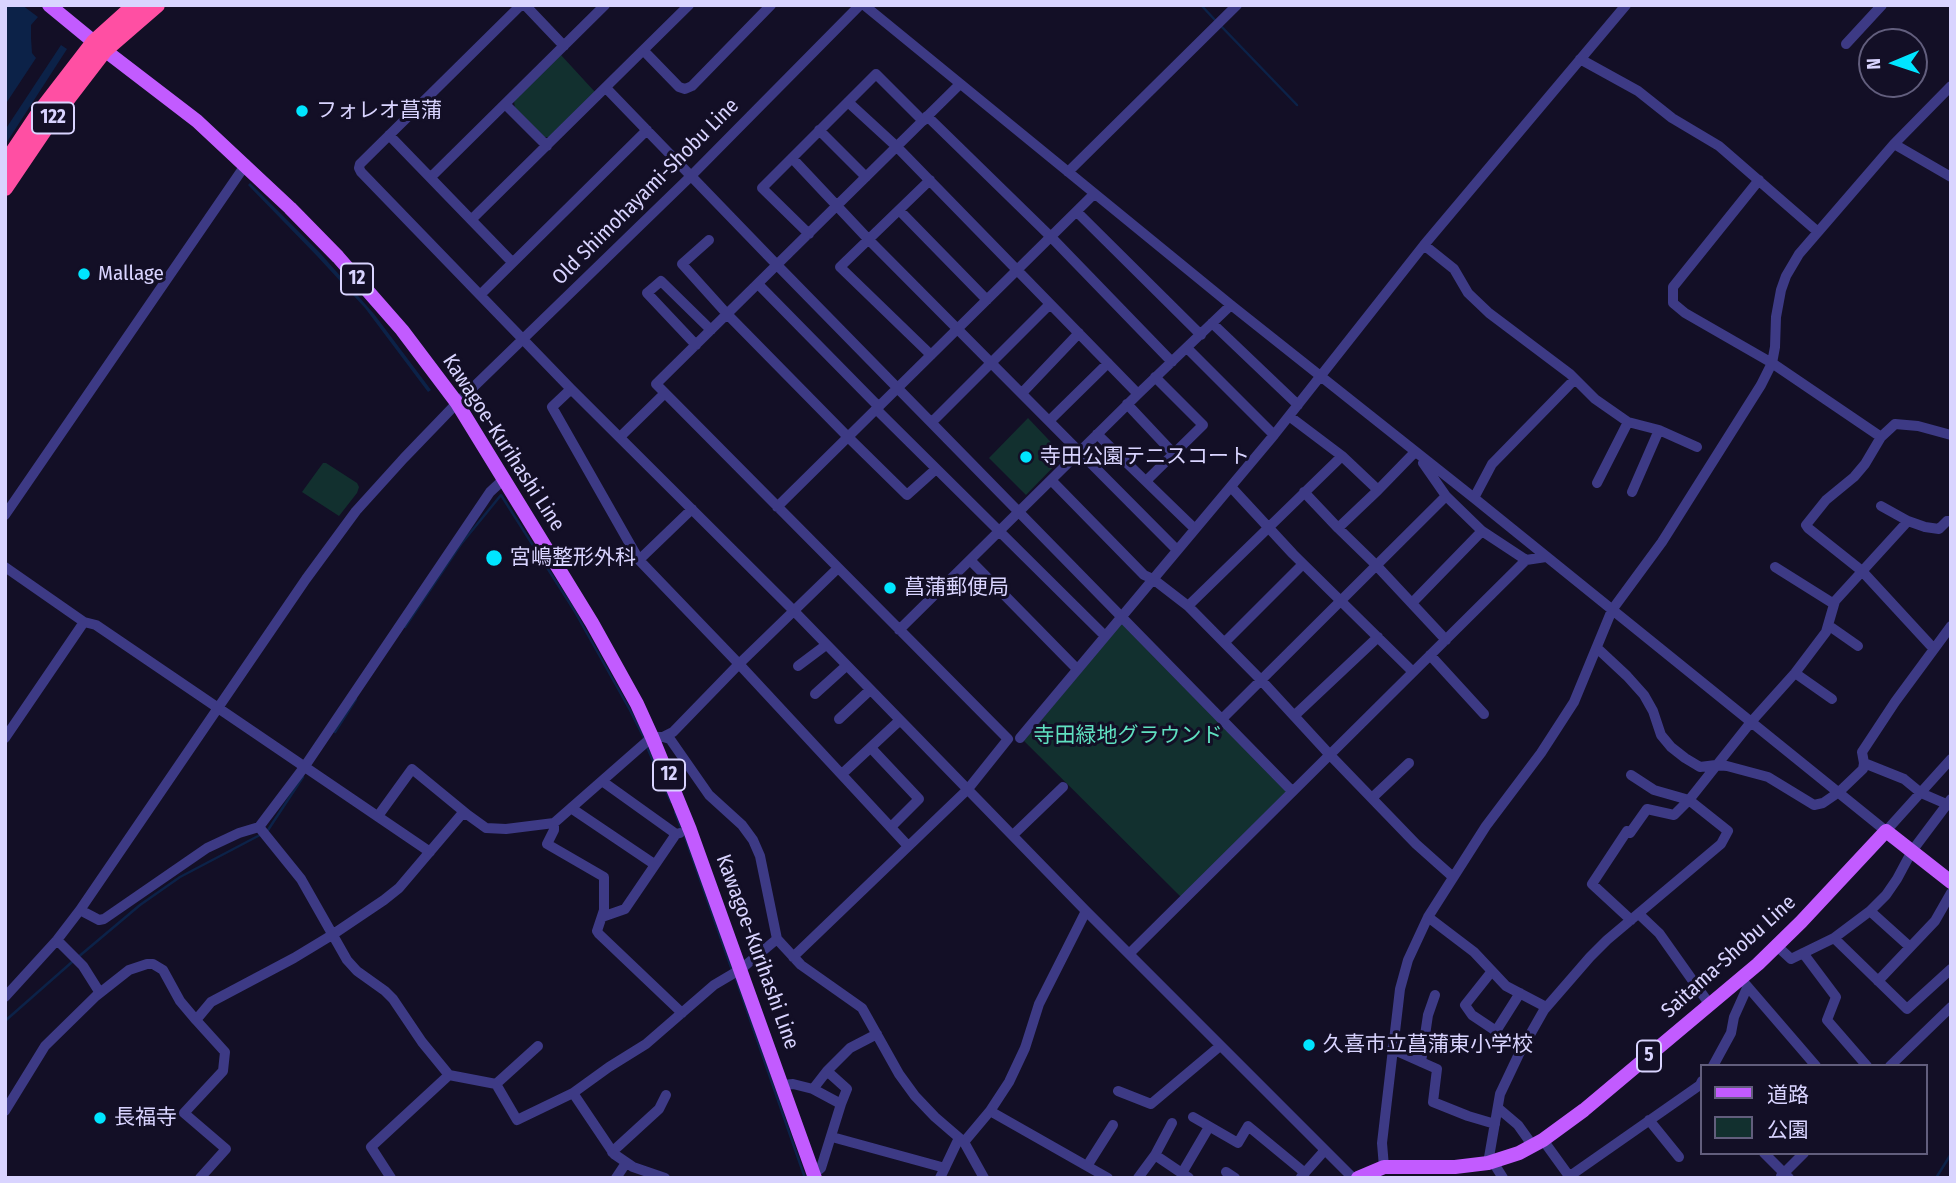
<!DOCTYPE html>
<meta charset="utf-8">
<style>
body{margin:0}
#map{position:relative;width:1956px;height:1183px;overflow:hidden;background:#130f26;font-family:"Fira Sans Condensed","Noto Sans JP",sans-serif}
canvas{display:block}
.frame{position:absolute;inset:0;border:7px solid #d9d4ff;pointer-events:none}
.legend{position:absolute;left:1700px;top:1064px;width:228px;height:91px;box-sizing:border-box;background:#130f26;border:2px solid #625e7d;margin:0;padding:9px 12px;list-style:none;font-size:21px;color:#d9d4ff}
.legend li{display:flex;align-items:center;gap:14px;height:35px}
.legend b{width:35px;border:2px solid #625e7d}
.north{position:absolute;left:1858px;top:28px;width:70px;height:70px;box-sizing:border-box;background:#130f26;border:2px solid #625e7d;border-radius:50%;rotate:268deg;font-size:19px;font-weight:700;line-height:28px;text-align:center;color:#d9d4ff}
.north::after{content:'';display:block;margin:auto;width:24px;height:32px;background:#00e5ff;clip-path:polygon(50% 0,100% 100%,50% 72%,0 100%)}
</style>
<div id="map">
<canvas width="1956" height="1183"></canvas>
<div class="frame"></div>
<ul class="legend">
<li><b style="height:9px;background:#c25bff"></b>道路</li>
<li><b style="height:19px;background:#12302f"></b>公園</li>
</ul>
<div class="north">N</div>
</div>
<script>
const c = document.querySelector('canvas').getContext('2d');
c.lineJoin = 'round';
function fillPath(path, color) { c.fillStyle = color; c.fill(path, 'evenodd'); }
const toPath = rows => new Path2D(rows.map(r => 'M' + r).join(''));
function trace(path, color, width, dash) { c.strokeStyle = color; c.lineWidth = width; c.lineCap = dash ? 'butt' : 'round'; c.setLineDash(dash || []); c.stroke(path); }
function write(font, color, halo, rows, align = 'center') {
  c.font = font + ' "Fira Sans Condensed","Noto Sans JP",sans-serif'; c.lineWidth = 6; c.setLineDash([]); c.textBaseline = 'middle'; c.strokeStyle = halo; c.fillStyle = color; for (const [text, x, y, turn = 0] of rows) {
    c.save(); c.translate(x, y); c.rotate((+turn || 0) * Math.PI / 180); c.textAlign = isNaN(turn) ? turn : align; if (halo) c.strokeText(text, 0, 0); c.fillText(text, 0, 0); c.restore();
  }
}
fillPath(toPath([
 [561,55,595,92,550,137,541,137,515,109,514,101],
 [1028,418,1064,456,1026,495,989,458],
 [323,463,326,463,357,483,359,487,357,493,339,516,302,492],
 [1123,621,1288,791,1182,898,1024,741]
]), '#12302f');
fillPath(toPath([
 [5,5,22,5,38,17,31,25,31,38,32,53,36,58,5,105],
 [61,45,67,49,5,145,5,130],
 [250,183,320,253,374,314,431,390,428,392,365,308,317,256,248,185]
]), '#0c2248');
trace(toPath([
 [1201,5,1215,20],
 [1220,25,1297,105],
 [405,627,461,544,501,495,574,610,630,710,644,738],
 [335,732,356,699],
 [647,747,671,802],
 [675,812,681,828],
 [268,830,303,777],
 [684,834,732,970],
 [77,958,140,905,180,877,260,835],
 [735,976,805,1178],
 [5,1021,72,962],
 [1936,1178,1951,1154]
]), '#0c2248', 2.5);
trace(toPath([
 [521,5,360,164,359,168,361,172,571,389,794,611,1086,911,1353,1178],
 [525,5,564,46],
 [864,5,1231,305,1474,498,1886,831,1951,759],
 [1846,44,1882,5],
 [644,51,679,87,685,89,692,86,771,5],
 [1580,59,1638,91,1672,118,1719,146,1818,232],
 [606,88,777,265,1292,791],
 [848,102,897,147,1138,394],
 [505,104,547,146],
 [927,116,1051,237,1172,362],
 [819,130,866,177],
 [389,135,512,262],
 [1894,144,1951,177],
 [792,158,869,240,1177,550],
 [1068,172,1237,5],
 [431,177,605,5],
 [930,180,840,267,931,355],
 [1759,180,1673,287,1673,303,1685,313,1772,363,1881,437],
 [899,210,987,300],
 [1077,212,1201,335],
 [472,219,689,5],
 [809,234,762,188,876,74,923,121],
 [709,240,682,264,727,314,848,437,907,495,936,469],
 [1424,245,1454,269,1468,293,1489,313,1570,374,1595,399,1628,422,1659,430,1697,447],
 [758,284,879,407],
 [480,295,647,130],
 [1212,323,1298,405],
 [696,345,647,293,661,281,711,330],
 [1187,348,1274,435],
 [571,389,552,407,639,560,739,664,908,846],
 [1022,393,1079,333],
 [1127,404,1174,454],
 [876,409,1105,636],
 [1049,421,1108,363],
 [932,422,1050,304],
 [1097,434,1195,529],
 [620,437,665,393],
 [1342,456,1378,490,1415,452],
 [1423,463,1446,496,1482,531,1526,560],
 [1051,480,1144,575,1153,579,1188,606,1261,680,1330,755,1416,844,1453,877],
 [1146,481,1203,425,1155,377],
 [1597,483,1628,422],
 [1231,487,1293,554,1413,672],
 [1304,492,1338,528,1376,565,1446,640],
 [1632,492,1659,430],
 [1474,498,1492,464,1575,379],
 [1881,506,1908,521,1925,527,1939,529,1947,521,1951,521],
 [777,507,1094,194],
 [5,515,246,164],
 [1338,528,1378,490],
 [639,560,692,509],
 [970,560,1077,669],
 [5,567,84,622,96,625,430,852],
 [1775,567,1834,604],
 [1412,603,1482,531],
 [1188,606,1342,456,1289,416],
 [1828,625,1858,646],
 [899,630,1138,394,1231,305],
 [1225,642,1303,564],
 [1597,648,1627,676,1644,695,1653,711,1661,735,1671,747,1685,758,1700,767,1716,765,1727,766,1768,777,1814,805,1823,803,1839,792,1863,769,1864,763,1862,752,1895,702,1951,626],
 [1933,648,1862,571,1808,528,1806,525,1826,500,1854,477,1865,464,1881,437,1895,424,1918,426,1951,435],
 [1430,655,1484,714],
 [798,666,826,645],
 [1795,673,1832,699],
 [815,694,846,666],
 [1294,716,1378,637],
 [1223,718,1446,496],
 [839,719,870,690],
 [663,737,670,739,709,795,742,825,753,840,760,856,777,939,801,965,862,1008,899,1074,915,1096,935,1117,964,1142,984,1178],
 [5,738,84,622],
 [1020,738,1274,435,1424,245,1626,5],
 [871,748,919,799,891,827],
 [1864,763,1904,779,1921,793,1951,806],
 [842,774,899,721],
 [602,781,676,834,680,833],
 [1372,798,1409,763],
 [571,808,654,864],
 [378,816,412,769,468,815],
 [554,823,554,830,547,844,604,877,604,910,597,931,599,934,682,1013],
 [259,827,301,879,347,960,357,971,385,991,393,999,422,1042,449,1075,371,1147,391,1178],
 [1013,835,1063,787],
 [80,910,99,920,104,919,207,848,239,833,259,827,305,766,490,492,504,479],
 [1870,911,1910,947],
 [1639,914,1659,933,1710,1005],
 [602,917,625,909,676,834],
 [1428,917,1474,952,1506,986,1546,1007],
 [1631,920,1592,884,1627,831,1630,833,1647,809,1674,815,1689,800,1654,790,1631,775],
 [1834,938,1907,1009,1951,969],
 [57,940,83,966,100,993],
 [1777,946,1791,959,1834,938,1870,911,1886,895,1897,879,1912,851,1951,799],
 [1803,953,1836,997,1827,1020,1867,1066],
 [1129,954,1526,560,1546,557],
 [793,957,968,789,1008,739,656,384,960,84],
 [1492,971,1465,1005,1472,1015,1496,1031,1520,993],
 [1741,979,1816,1066],
 [1878,981,1935,921,1951,893],
 [5,997,57,940,80,910,306,579,356,511,404,458,457,403,691,176,860,5],
 [1392,1049,1437,1069,1433,1102,1468,1116,1495,1124],
 [1421,1062,1428,1015,1435,995],
 [1713,1066,1731,1033,1734,1017,1747,988],
 [1890,1066,1951,1007],
 [827,1071,850,1048,877,1034],
 [449,1075,496,1084,517,1120,573,1093,609,1067,646,1044,714,985,741,969,777,939],
 [496,1084,538,1046],
 [782,1085,793,1084,813,1089,841,1104,847,1089,827,1071,813,1089],
 [1118,1091,1151,1104,1220,1046],
 [573,1093,614,1154,633,1167,665,1178],
 [1498,1108,1518,1125,1528,1139,1531,1147],
 [5,1111,45,1046,96,996,129,970,147,964,153,964,163,970,180,1001,196,1020],
 [990,1111,1108,1178],
 [1193,1117,1238,1143,1248,1126,1305,1173],
 [1649,1120,1679,1157],
 [1172,1123,1155,1155,1189,1178],
 [832,1137,945,1168],
 [1543,1140,1569,1176],
 [964,1142,990,1111,1009,1082,1025,1048,1039,1004,1086,911],
 [612,1152,659,1109,666,1095],
 [1764,1153,1789,1178],
 [1493,1162,1503,1178],
 [1488,1163,1500,1094,1519,1054,1544,1010,1590,957,1607,940,1721,844,1728,831,1689,800,1751,722,1795,673,1826,632,1835,601,1908,521],
 [1087,1166,1113,1125],
 [1384,1167,1382,1143,1400,989,1408,960,1428,917,1486,826,1541,753,1574,702,1612,610,1662,542,1761,385,1772,363,1775,347,1776,317,1781,290,1786,276,1799,254,1894,144,1951,86],
 [1226,1172,1235,1178],
 [1182,1173,1209,1127],
 [814,1174,821,1168,841,1104],
 [1781,1176,1804,1153],
 [1301,1177,1325,1150],
 [200,1178,226,1149,184,1113,223,1071,225,1052,196,1020,211,1002,294,958,332,935,384,900,399,888,461,815,468,815,486,828,506,829,554,823,652,737,663,737,673,732,739,664,838,568],
 [616,1178,626,1163],
 [940,1178,959,1138],
 [1138,1178,1155,1155],
 [1567,1178,1700,1085,1702,1081]
]), '#3d3a85', 10);
trace(toPath([
 [49,5,94,42,197,121,290,208,338,257,402,330,457,403,592,623,637,704,652,737,690,830,815,1178],
 [1358,1178,1384,1167,1455,1167,1488,1163,1519,1153,1543,1140,1584,1110,1758,964,1801,922,1886,831,1951,882]
]), '#c25bff', 14);
trace(toPath([
 [5,164,37,116,94,42,135,5],
 [5,188,49,123,105,50,157,5]
]), '#ff4fa3', 16);
for (const [x, y, r, color] of [
 [302,111,7,"#00e5ff"],
 [84,274,7,"#00e5ff"],
 [1026,457,7,"#00e5ff"],
 [494,558,9,"#00e5ff"],
 [890,588,7,"#00e5ff"],
 [1309,1045,7,"#00e5ff"],
 [100,1118,7,"#00e5ff"]
]) { const dot = new Path2D(); dot.arc(x, y, r, 0, 2 * Math.PI); c.fillStyle = color; c.fill(dot); trace(dot, '#130f26', 2.5); }
for (const [x, y, w] of [
 [53,118,42],
 [357,279,32],
 [669,775,32],
 [1649,1056,24]
]) { const box = new Path2D(); box.roundRect(x - w / 2, y - 15.5, w, 31, 5); c.fillStyle = '#130f26'; c.fill(box); trace(box, '#d9d4ff', 2); }
write('bold 19px', '#d9d4ff', null, [
 ["122",53,118],
 ["12",357,279],
 ["12",669,775],
 ["5",1649,1056]
]);
write('21px', '#d9d4ff', '#130f26', [
 ["フォレオ菖蒲",316,111],
 ["Mallage",98,274],
 ["寺田公園テニスコート",1040,457],
 ["宮嶋整形外科",510,558],
 ["菖蒲郵便局",904,588],
 ["久喜市立菖蒲東小学校",1323,1045],
 ["長福寺",114,1118]
], 'left');
write('21px', '#d9d4ff', '#130f26', [
 ["Old Shimohayami-Shobu Line",646,192,-45],
 ["Kawagoe-Kurihashi Line",503,443,57],
 ["Kawagoe-Kurihashi Line",757,952,70],
 ["Saitama-Shobu Line",1729,957,-42]
]);
write('21px', '#5fe0c0', '#130f26', [
 ["寺田緑地グラウンド",1128,736]
]);
</script>
